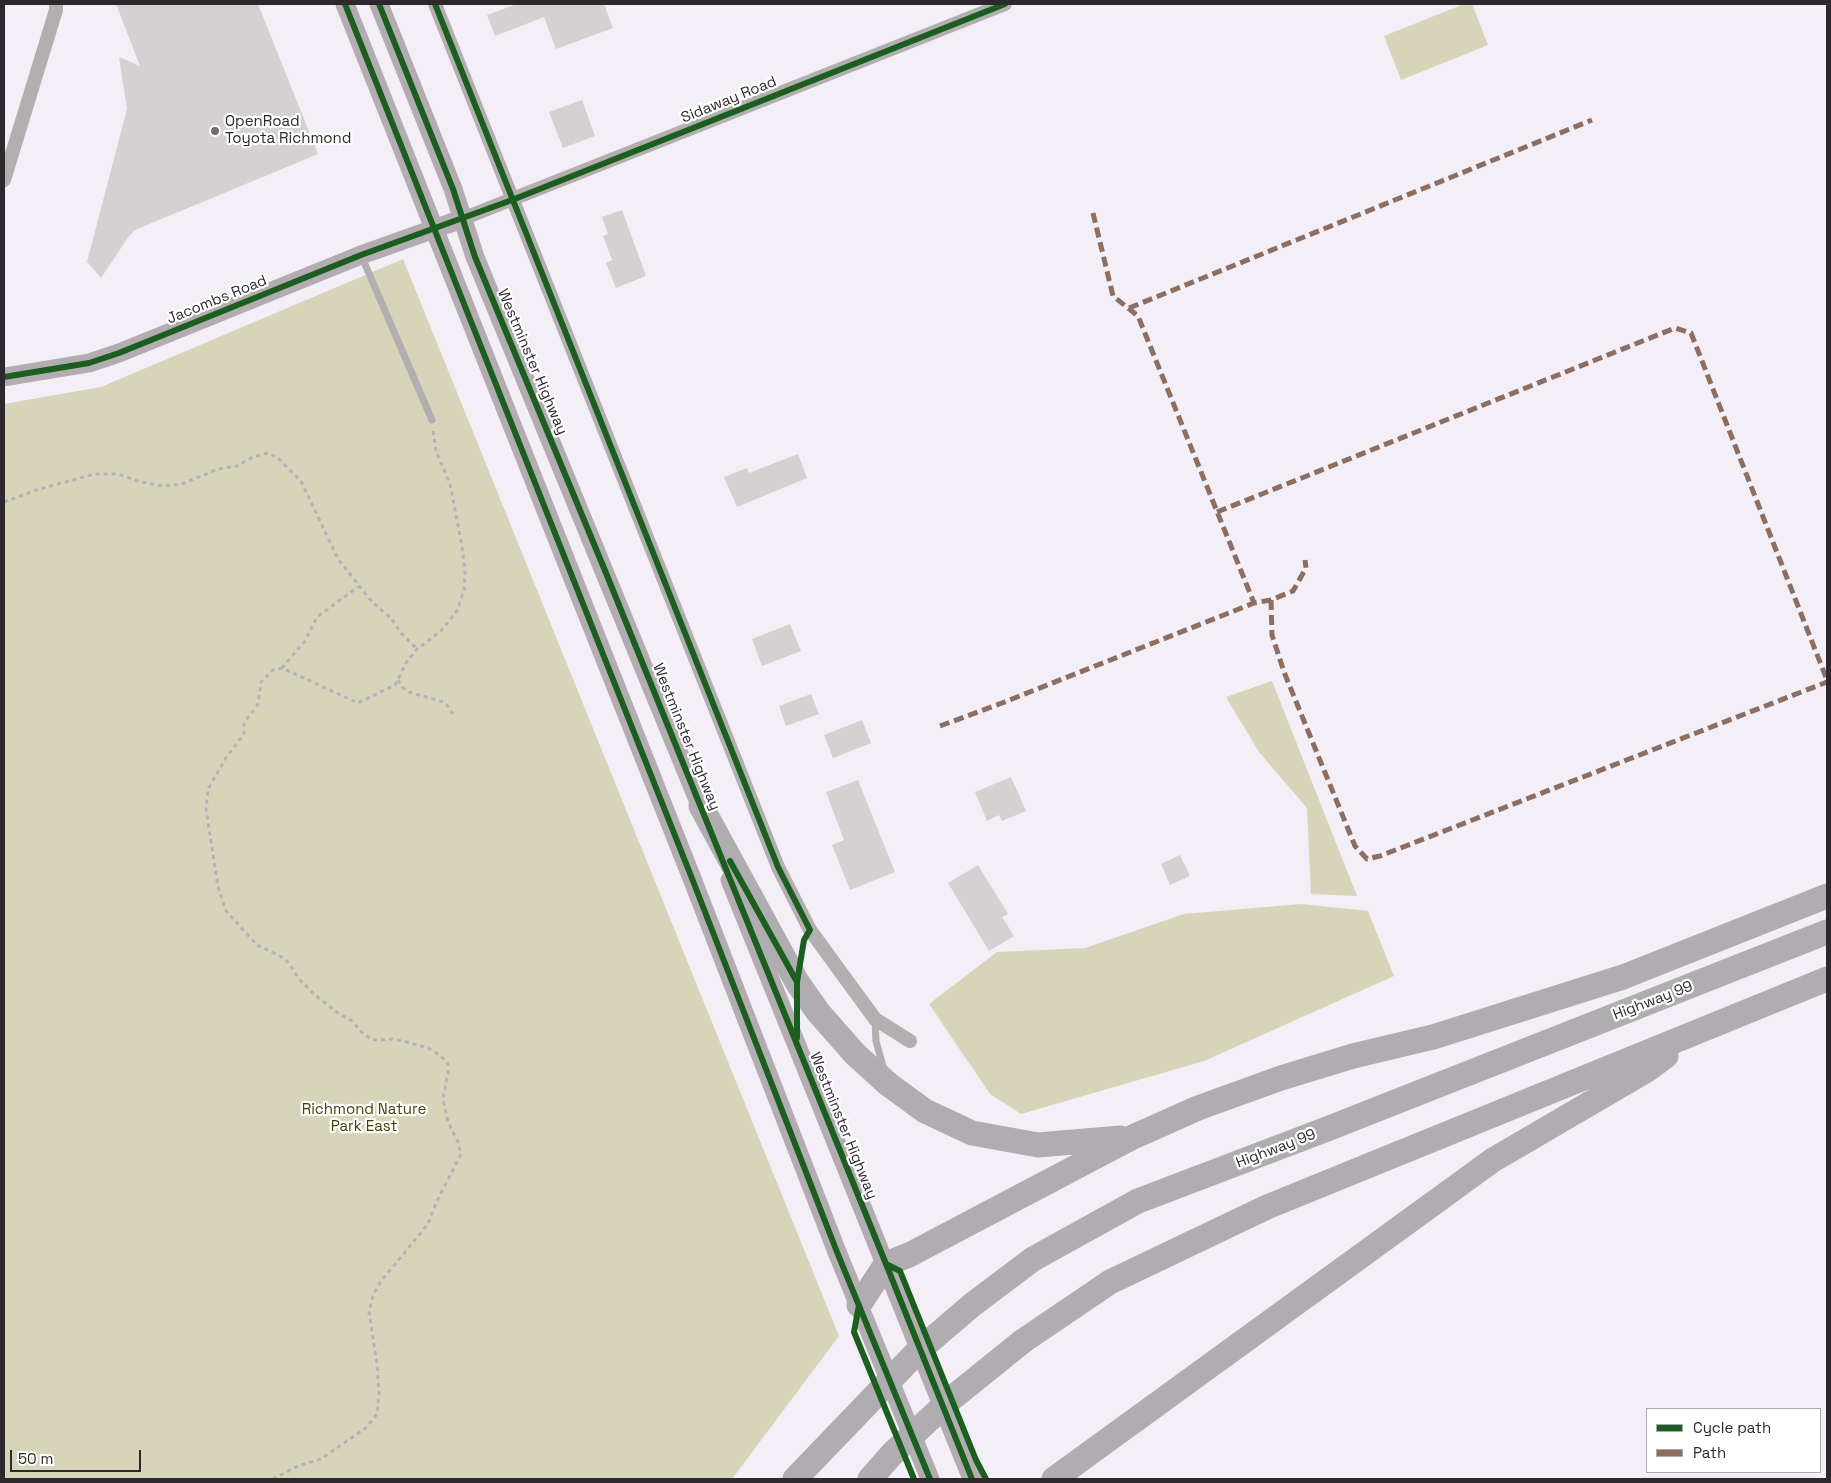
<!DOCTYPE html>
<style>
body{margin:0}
#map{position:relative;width:1831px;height:1483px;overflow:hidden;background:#f4eef6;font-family:"Space Grotesk",sans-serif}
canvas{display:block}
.frame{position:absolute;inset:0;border:5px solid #2c282d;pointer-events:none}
.legend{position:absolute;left:1646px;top:1408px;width:175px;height:65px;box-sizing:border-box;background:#fff;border:1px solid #aba9ab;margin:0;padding:6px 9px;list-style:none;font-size:15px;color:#2c282d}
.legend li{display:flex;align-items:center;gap:10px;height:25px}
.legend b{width:25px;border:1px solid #aba9ab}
.scale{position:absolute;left:10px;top:1450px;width:131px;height:22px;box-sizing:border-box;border:2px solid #2c282d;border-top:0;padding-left:6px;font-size:15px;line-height:18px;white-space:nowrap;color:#2c282d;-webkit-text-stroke:4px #fff;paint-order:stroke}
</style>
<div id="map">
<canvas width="1831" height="1483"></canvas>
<div class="frame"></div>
<ul class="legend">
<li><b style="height:6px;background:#1b5e20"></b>Cycle path</li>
<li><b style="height:6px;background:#8d6e63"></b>Path</li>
</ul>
<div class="scale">50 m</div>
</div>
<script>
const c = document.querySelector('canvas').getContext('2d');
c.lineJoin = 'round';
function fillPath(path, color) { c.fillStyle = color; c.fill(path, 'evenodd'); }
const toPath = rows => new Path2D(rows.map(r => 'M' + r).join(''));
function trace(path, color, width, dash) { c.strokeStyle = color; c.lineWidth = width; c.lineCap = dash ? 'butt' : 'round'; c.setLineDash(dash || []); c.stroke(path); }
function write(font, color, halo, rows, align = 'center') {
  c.font = font + ' "Space Grotesk",sans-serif'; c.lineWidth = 4.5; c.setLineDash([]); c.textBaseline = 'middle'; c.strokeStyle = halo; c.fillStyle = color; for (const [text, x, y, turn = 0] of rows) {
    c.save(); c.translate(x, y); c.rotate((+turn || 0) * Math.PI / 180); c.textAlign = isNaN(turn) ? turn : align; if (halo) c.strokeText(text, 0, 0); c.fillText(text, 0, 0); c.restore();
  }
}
fillPath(toPath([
 [1464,4,1472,4,1488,45,1401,80,1384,36],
 [403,259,839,1336,732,1479,4,1479,4,404,101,387],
 [1272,681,1357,896,1311,894,1307,808,1259,752,1226,697],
 [1301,904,1368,911,1394,976,1204,1061,1021,1114,990,1094,929,1004,997,952,1085,948,1184,914]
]), '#d6d5ba');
fillPath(toPath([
 [116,4,258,4,318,154,135,230,129,236,101,278,87,262,127,109,119,57,140,66],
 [517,4,604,4,613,28,556,49,544,17,495,36,487,15],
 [582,100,595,136,563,148,549,112],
 [622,210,646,276,616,288,606,263,612,260,603,236,608,234,602,217],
 [798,454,807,478,737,507,724,477,747,468,749,473],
 [790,624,801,651,762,666,752,639],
 [811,694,819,714,786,726,779,706],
 [862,720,871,743,833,758,824,735],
 [1011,777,1026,811,1002,821,999,815,987,821,975,792],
 [858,780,895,872,850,890,832,845,844,840,826,792],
 [1180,855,1190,876,1170,885,1161,864],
 [978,865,1008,914,1002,917,1014,936,989,951,948,883]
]), '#d5d0d1');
trace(toPath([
 [4,502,36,490,95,474,118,474,140,482,164,486,182,484,218,469,237,466,253,457,268,453,278,458,301,481,338,559,372,602,391,618,401,633,417,649],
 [282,668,305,641,317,617,358,587],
 [398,680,403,688,409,692,443,702,449,707,453,715],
 [273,1479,298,1466,321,1459,367,1427,377,1414,379,1393,377,1364,369,1312,373,1295,382,1280,428,1224,436,1203,461,1154,458,1142,448,1122,443,1099,448,1072,448,1064,441,1056,428,1048,407,1042,392,1039,375,1040,364,1035,352,1021,338,1013,314,994,298,978,289,963,280,956,257,945,226,911,218,887,206,809,208,789,226,758,244,734,244,723,258,704,261,682,273,670,282,668,358,703,395,685,406,663,417,649,440,632,457,611,464,590,465,573,462,546,450,484,436,451,433,431]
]), '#b5b2b5', 3, [4, 4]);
trace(toPath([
 [361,255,432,420],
 [875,1019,876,1041,884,1070]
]), '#b3afb1', 7);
trace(toPath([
 [435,4,778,867,810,930,875,1019,910,1041],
 [4,180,56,10,56,4],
 [462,219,1005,4]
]), '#b3afb1', 14);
trace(toPath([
 [345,4,693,881,837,1252,930,1479],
 [379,4,453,189,475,257,705,817],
 [4,377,89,363,119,353,361,255,462,219],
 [730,880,972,1479]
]), '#b3adb1', 19);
trace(toPath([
 [701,806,797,982,818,1012,855,1054,888,1084,925,1111,972,1133,1038,1145,1121,1138],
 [859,1305,886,1264,909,1255,1133,1137,1198,1108,1281,1078,1353,1056,1433,1037,1623,977,1827,896],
 [795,1479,917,1352,972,1305,1033,1259,1138,1201,1327,1129,1827,932],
 [870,1479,892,1454,951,1399,1023,1341,1110,1282,1267,1207,1827,979],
 [1054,1479,1493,1160,1647,1070,1666,1056]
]), '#b0adb0', 25);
trace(toPath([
 [1093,213,1113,296,1138,316,1254,603],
 [1129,308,1592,120],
 [1217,512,1675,328,1691,333,1827,680],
 [1271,600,1272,635,1284,672,1355,846,1367,859,1380,856,1827,682],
 [940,726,1002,703,1254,603,1271,600,1293,591,1306,568,1305,560]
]), '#8d6e63', 5, [10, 5]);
trace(toPath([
 [345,4,693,881,837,1252,930,1479],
 [379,4,453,189,475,257,606,573,886,1264,972,1479],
 [435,4,778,867,810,930,804,940,797,982,797,1038],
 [4,377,89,363,119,353,361,255,512,200,1005,4],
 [730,861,797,982],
 [886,1264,900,1271,976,1460,986,1479],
 [859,1305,854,1332,914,1479]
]), '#1b5e20', 6);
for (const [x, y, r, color] of [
 [215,131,5,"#726d73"]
]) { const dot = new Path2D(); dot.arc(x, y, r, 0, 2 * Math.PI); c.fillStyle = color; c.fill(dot); trace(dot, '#fff', 2); }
write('15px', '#2c282d', '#fff', [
 ["Sidaway Road",729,100,-22],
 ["Jacombs Road",217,300,-22],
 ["Westminster Highway",532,362,67],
 ["Westminster Highway",686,737,68],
 ["Highway 99",1653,1001,-21],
 ["Westminster Highway",843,1126,68],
 ["Highway 99",1276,1149,-21]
]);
write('15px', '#2c282d', '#fff', [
 ["OpenRoad",225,122],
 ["Toyota Richmond",225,139]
], 'left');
write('15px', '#3f4102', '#fff', [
 ["Richmond Nature",364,1110],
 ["Park East",364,1127]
]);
</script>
